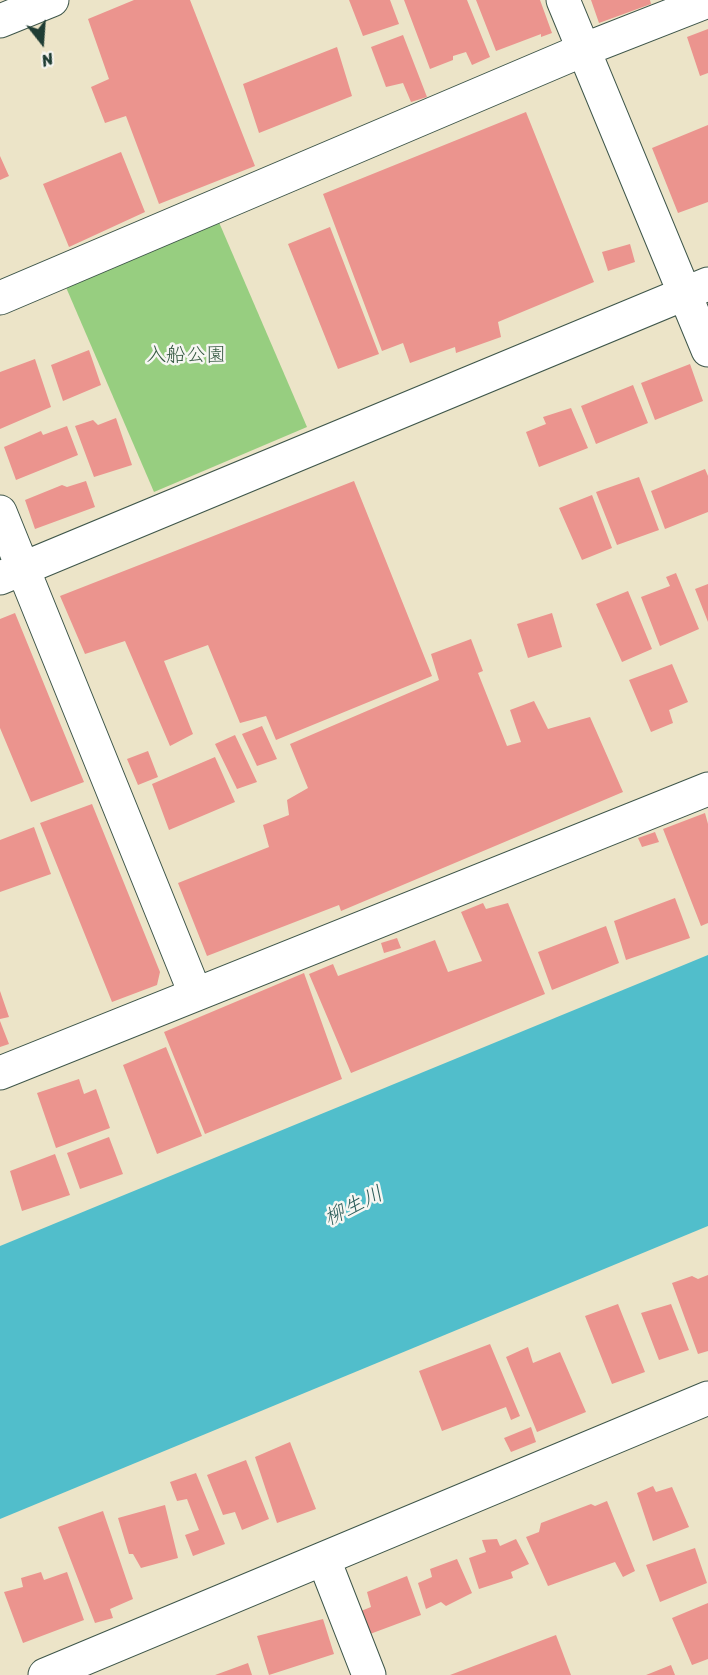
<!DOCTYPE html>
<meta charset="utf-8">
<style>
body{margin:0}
#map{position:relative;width:708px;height:1675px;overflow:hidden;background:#ece4c8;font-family:Sriracha,sans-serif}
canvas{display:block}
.north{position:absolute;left:12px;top:12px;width:60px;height:60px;-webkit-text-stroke:4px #f6f6f2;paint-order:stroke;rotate:163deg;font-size:16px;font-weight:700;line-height:24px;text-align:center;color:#1f3d34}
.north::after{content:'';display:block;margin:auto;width:21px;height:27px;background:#1f3d34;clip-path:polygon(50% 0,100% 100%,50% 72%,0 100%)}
</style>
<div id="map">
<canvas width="708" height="1675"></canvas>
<div class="north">N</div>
</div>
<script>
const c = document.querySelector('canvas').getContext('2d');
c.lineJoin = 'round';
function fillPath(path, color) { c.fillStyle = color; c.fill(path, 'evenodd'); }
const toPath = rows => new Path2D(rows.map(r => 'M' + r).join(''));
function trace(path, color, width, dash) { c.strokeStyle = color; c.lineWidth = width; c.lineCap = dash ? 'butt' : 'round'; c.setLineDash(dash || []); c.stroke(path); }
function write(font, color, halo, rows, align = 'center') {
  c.font = font + ' Sriracha,"Klee One",sans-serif'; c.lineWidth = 5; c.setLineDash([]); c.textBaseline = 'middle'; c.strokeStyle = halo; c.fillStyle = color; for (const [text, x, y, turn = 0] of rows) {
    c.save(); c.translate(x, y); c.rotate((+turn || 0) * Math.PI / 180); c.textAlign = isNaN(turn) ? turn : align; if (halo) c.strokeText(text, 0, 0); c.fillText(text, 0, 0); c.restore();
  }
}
fillPath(toPath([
 [218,220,307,427,154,492,65,285]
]), '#97ce80');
fillPath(toPath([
 [708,955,708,1226,0,1519,0,1246]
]), '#51becb');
fillPath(toPath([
 [134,0,190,0,255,166,159,204,126,116,105,123,91,87,109,79,88,19],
 [349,0,390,0,399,24,363,36],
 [404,0,467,0,490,57,472,65,466,52,453,56,453,60,430,69],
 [476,0,540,0,552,33,541,37,541,34,496,51],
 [591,0,650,0,651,4,599,23],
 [708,29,708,73,700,76,687,37],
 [403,35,427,97,411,102,403,83,386,87,371,47],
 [337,47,352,96,259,133,243,84],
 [526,112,594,282,498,322,501,337,456,353,455,347,410,363,403,343,382,351,323,194],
 [708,125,708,202,678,213,652,148],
 [121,152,145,212,69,247,43,184],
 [0,156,9,176,0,180],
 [330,227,379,354,338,369,288,244],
 [630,244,635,262,608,271,602,252],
 [89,350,101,385,63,401,51,365],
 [35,359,51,407,0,429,0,372],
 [690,364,703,401,655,420,641,383],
 [633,385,648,423,596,444,581,406],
 [571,408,588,448,539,467,526,432,546,424,543,417],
 [116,418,132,465,94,477,75,426,93,420,98,425],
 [67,426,78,455,16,480,4,447,41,431,43,435],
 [705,469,708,476,708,512,665,529,651,491],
 [639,477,659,530,617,545,596,492],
 [86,481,95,507,35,529,25,500,62,485,67,487],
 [354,481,432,676,276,740,266,716,240,723,208,645,164,661,193,734,170,746,125,641,85,654,60,596],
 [592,495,612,548,582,560,559,508],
 [676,573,699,629,660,646,641,597,670,586,666,577],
 [708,584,708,622,695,589],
 [628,591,652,649,622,662,596,604],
 [15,613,84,782,31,802,0,728,0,619],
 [552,613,562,647,528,658,517,624],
 [471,639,483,671,478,673,507,746,521,742,510,710,534,701,548,729,590,717,623,792,341,911,339,905,207,956,178,883,269,847,263,825,289,815,287,800,308,788,290,744,439,680,431,654],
 [672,664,688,702,669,710,673,723,651,732,629,680],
 [262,726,277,759,257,766,242,734],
 [235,735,257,782,237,789,215,744],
 [148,751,158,777,138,785,127,759],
 [215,757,235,802,169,830,152,784],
 [92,804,160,972,157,985,112,1002,40,823],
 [705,813,708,824,708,923,701,926,663,829],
 [34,827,51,874,0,892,0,840],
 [655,832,659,842,642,847,638,838],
 [675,898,690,938,626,960,614,921],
 [483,903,486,909,508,903,545,994,351,1073,309,974,333,964,338,976,435,940,448,972,482,961,461,912],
 [606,926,619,963,552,990,538,952],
 [397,938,401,948,384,953,381,943],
 [304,973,342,1079,205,1134,164,1032],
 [0,991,9,1017,0,1019],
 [0,1021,9,1044,0,1047],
 [166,1047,202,1136,157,1154,123,1065],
 [79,1079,84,1094,96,1089,110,1128,56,1148,37,1093],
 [109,1137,123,1174,80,1189,67,1153],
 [55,1154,70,1195,22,1211,10,1171],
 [708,1275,708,1351,698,1354,672,1283,692,1276,698,1279],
 [618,1304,645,1372,612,1384,585,1316],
 [671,1304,689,1350,659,1360,641,1313],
 [490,1344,520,1416,511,1420,506,1407,442,1431,419,1371],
 [528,1347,533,1363,560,1352,586,1412,537,1432,506,1357],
 [531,1427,536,1442,511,1452,504,1438],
 [290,1442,316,1509,277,1523,255,1457],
 [246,1460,269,1519,242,1530,235,1512,223,1515,207,1475],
 [196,1473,225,1544,193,1556,185,1535,199,1530,187,1499,177,1501,170,1482],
 [653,1486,656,1492,672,1487,689,1527,653,1541,637,1493],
 [607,1501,635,1571,623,1577,615,1562,548,1586,526,1537,539,1532,541,1523,591,1504,595,1506],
 [165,1505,178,1558,141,1568,133,1554,129,1554,118,1518],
 [103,1511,133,1599,110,1609,113,1618,95,1623,58,1527],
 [497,1539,500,1546,516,1539,529,1564,511,1572,513,1578,479,1589,469,1558,486,1552,482,1540],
 [695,1548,707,1583,660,1602,646,1565],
 [457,1559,472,1593,446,1606,441,1602,426,1609,418,1583,432,1577,430,1569],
 [41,1572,44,1580,67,1572,84,1620,23,1643,4,1592,23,1587,21,1578],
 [407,1576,421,1615,370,1634,361,1611,371,1607,367,1592],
 [708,1603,708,1659,692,1665,672,1618],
 [323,1619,334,1654,269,1675,257,1636],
 [556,1635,571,1675,450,1675],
 [248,1663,252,1675,215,1675],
 [671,1665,675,1675,646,1675]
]), '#eb948e');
const minor = toPath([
 [563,0,708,350],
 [0,21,52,0],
 [0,298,583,50,708,1],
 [0,512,195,993],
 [0,578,708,284],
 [0,1073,708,789],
 [324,1560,369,1675],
 [45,1675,708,1398]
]);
trace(minor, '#3e564a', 35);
trace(minor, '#fff', 33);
write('20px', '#375a43', '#f6f6f2', [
 ["入船公園",186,356]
]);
write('italic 21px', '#2c5d5a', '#f6f6f2', [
 ["柳生川",354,1207,-26]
]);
</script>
